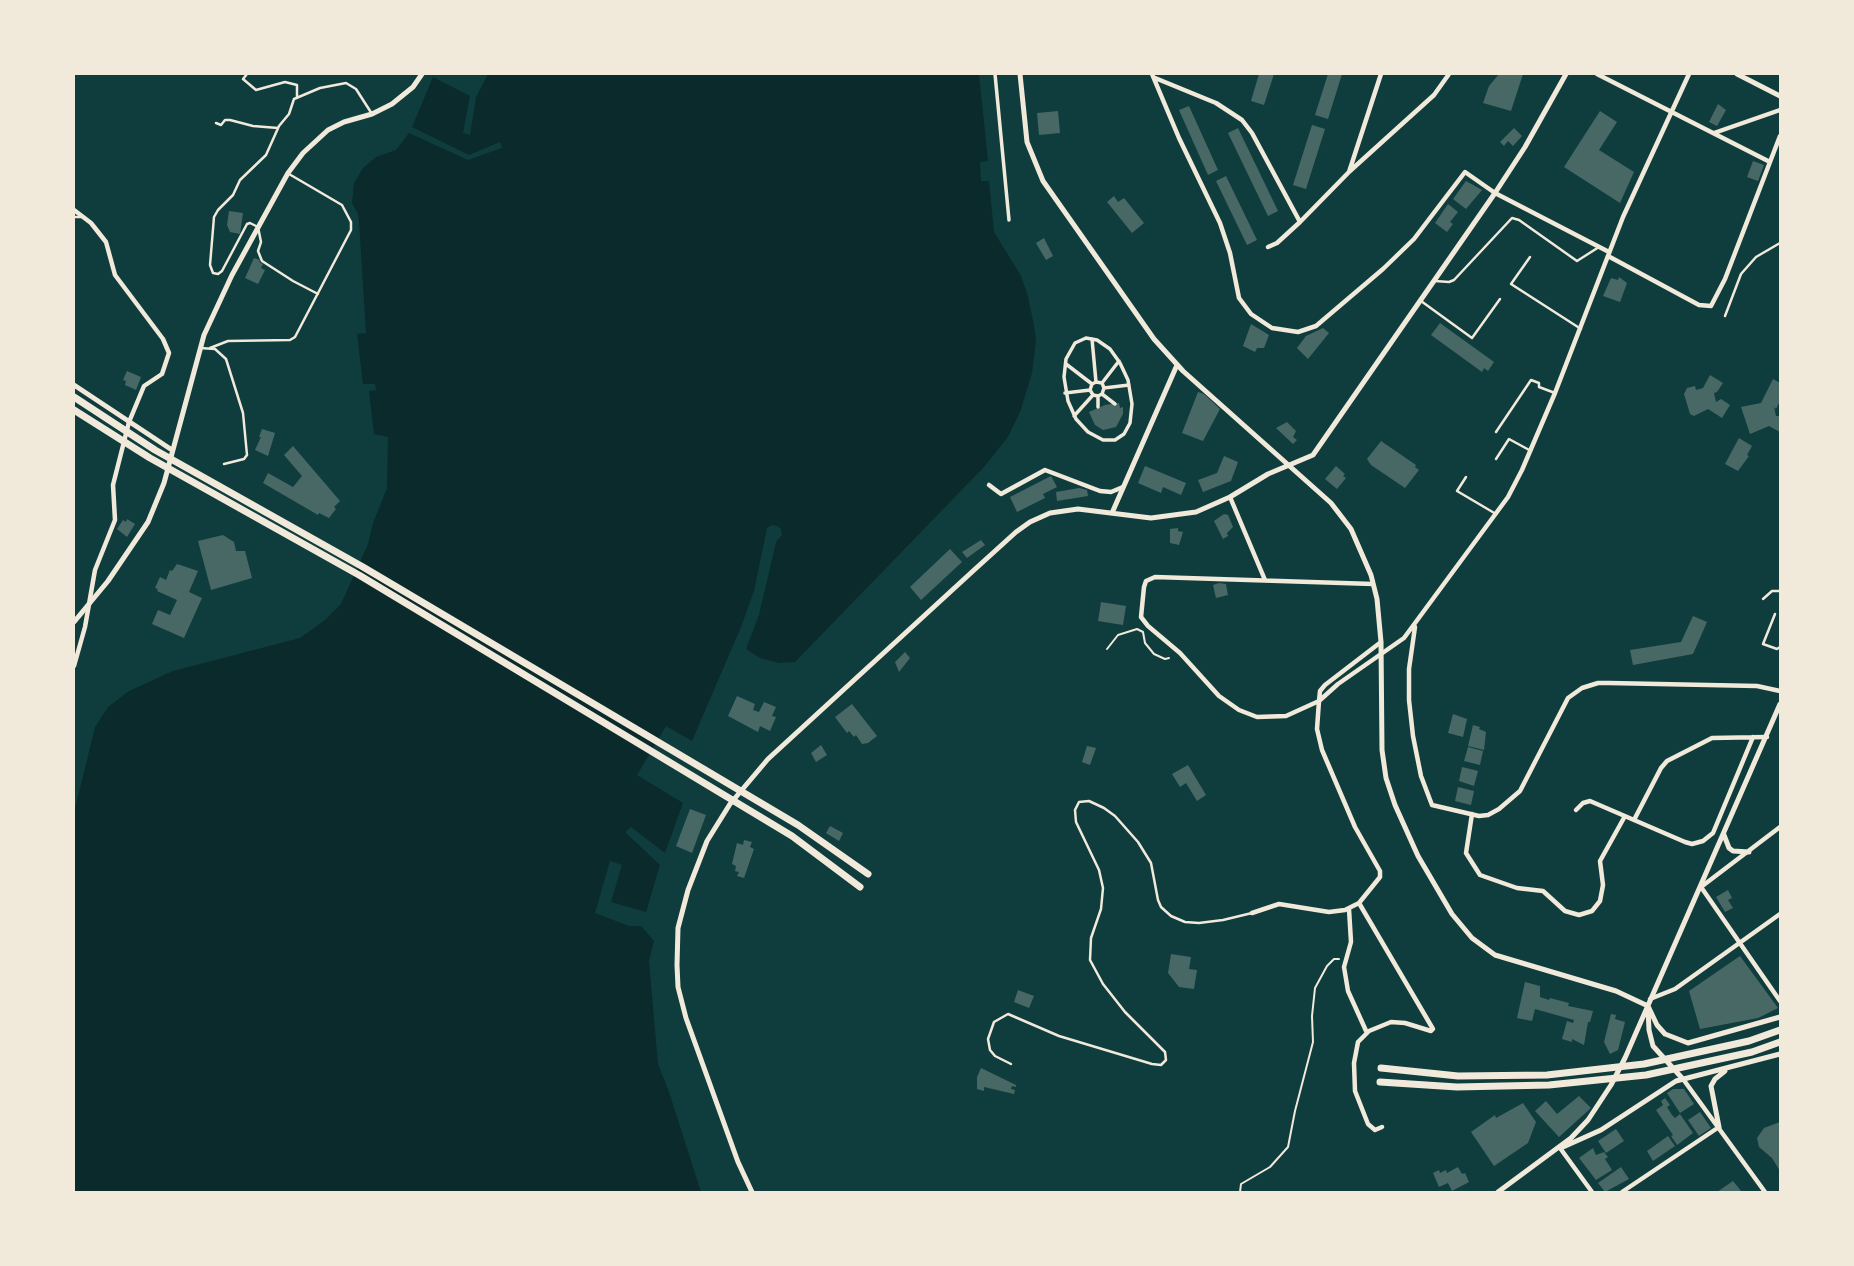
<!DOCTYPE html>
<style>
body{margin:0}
#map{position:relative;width:1854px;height:1266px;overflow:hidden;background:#0f3d3e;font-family:"Open Sans",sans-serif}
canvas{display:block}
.frame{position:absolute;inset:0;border:75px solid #f1e9da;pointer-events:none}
</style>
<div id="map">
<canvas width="1854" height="1266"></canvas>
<div class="frame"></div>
</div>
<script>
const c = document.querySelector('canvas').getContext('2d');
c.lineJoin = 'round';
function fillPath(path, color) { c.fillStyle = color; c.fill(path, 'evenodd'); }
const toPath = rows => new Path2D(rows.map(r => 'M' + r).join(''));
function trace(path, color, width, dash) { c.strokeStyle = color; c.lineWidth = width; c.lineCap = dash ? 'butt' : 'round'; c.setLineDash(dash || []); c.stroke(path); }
fillPath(toPath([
 [488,74,979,74,988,161,980,162,981,181,989,181,994,232,1021,276,1027,293,1034,325,1036,341,1032,373,1020,412,1008,437,983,468,795,662,779,663,760,658,746,649,759,615,776,542,782,535,781,529,777,526,772,525,767,528,754,591,741,627,692,741,666,726,637,775,683,803,665,853,631,827,625,832,660,865,646,912,611,902,622,865,610,861,595,913,629,926,641,926,654,941,649,961,658,1064,669,1092,701,1192,74,1192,74,813,95,727,108,707,129,691,173,671,300,638,325,620,341,604,368,544,373,523,387,488,388,437,374,434,369,391,376,390,375,384,363,384,357,334,366,333,359,222,358,214,352,203,354,183,363,168,376,157,396,150,409,133,468,160,502,148,500,142,469,155,412,127,433,77,470,96,463,133,470,135,476,97]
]), '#0a2a2b');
fillPath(toPath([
 [1259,74,1274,74,1264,105,1251,101],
 [1328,74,1342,74,1328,119,1315,115],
 [1499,74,1523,74,1511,111,1483,103,1489,86],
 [1718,104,1726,110,1717,126,1709,122],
 [1189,106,1218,170,1208,175,1179,110],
 [1058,111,1060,133,1039,135,1037,113],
 [1600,111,1617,122,1599,150,1634,172,1620,203,1564,167],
 [1312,125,1325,129,1306,189,1293,185],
 [1238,128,1278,211,1268,216,1228,133],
 [1514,128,1522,136,1513,146,1508,141,1504,146,1500,142],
 [1753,161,1764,165,1758,181,1747,177],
 [1226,176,1257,240,1247,245,1216,181],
 [1466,181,1482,190,1466,209,1453,199],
 [1114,196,1118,202,1124,198,1144,223,1132,233,1107,202],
 [1448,204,1458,212,1450,222,1453,224,1447,232,1435,223],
 [229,211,243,213,240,234,230,232,227,225],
 [1044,238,1053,256,1046,260,1036,243],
 [254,258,260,260,259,262,263,264,261,268,265,270,258,284,245,278],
 [1619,277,1627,283,1620,302,1603,296,1611,278,1618,280],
 [1440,323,1494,362,1488,371,1484,368,1482,372,1431,335],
 [1251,324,1269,335,1264,348,1257,348,1255,352,1243,346],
 [1323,328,1329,333,1308,359,1297,348,1306,336],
 [127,371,141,377,136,390,125,385,126,381,123,380],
 [1710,375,1723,383,1717,392,1714,393,1716,402,1721,399,1730,405,1722,418,1708,409,1694,416,1690,414,1684,394,1687,388,1695,386,1696,390,1703,388],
 [1773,379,1780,383,1780,404,1779,403,1776,409,1774,407,1776,416,1780,416,1780,432,1769,426,1750,434,1741,407,1761,403],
 [1198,392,1204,394,1220,409,1203,441,1182,433],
 [1119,403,1120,408,1123,407,1123,414,1116,427,1103,430,1095,425,1089,412,1105,405],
 [1287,422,1296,431,1293,437,1297,440,1293,444,1276,428],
 [262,429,275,433,268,456,255,450,261,437,259,437],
 [1739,438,1752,446,1747,455,1749,456,1738,471,1725,464],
 [1381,441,1416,465,1415,467,1419,470,1405,488,1371,465,1367,459],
 [293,446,340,501,334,507,336,509,329,518,319,513,318,515,263,483,268,473,293,487,302,476,284,455],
 [1224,456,1238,462,1231,481,1203,492,1198,480,1217,473],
 [1145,466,1186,483,1181,495,1163,487,1161,493,1138,483],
 [1336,466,1345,474,1343,476,1346,478,1337,489,1325,479],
 [1051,476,1057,487,1043,494,1045,498,1017,512,1010,497],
 [1079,488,1087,490,1088,496,1057,501,1056,492],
 [1224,514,1228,515,1233,527,1227,533,1228,536,1223,539,1214,521],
 [127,519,135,524,127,537,117,529,123,520,126,522],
 [1178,528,1178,531,1183,532,1179,545,1170,543,1170,529],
 [223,535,234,542,236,551,245,551,252,578,211,590,198,541],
 [981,540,985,545,967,558,962,552],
 [950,549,962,562,921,600,910,587],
 [177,564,198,571,189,592,202,598,184,638,152,624,158,610,170,615,177,600,157,591,158,589,155,588,160,577,166,580,170,570,172,571],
 [1219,583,1226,584,1228,595,1216,598,1213,585],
 [1101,602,1126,606,1123,625,1098,621],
 [1693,616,1707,622,1693,654,1633,665,1630,650,1681,642],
 [905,652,910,658,899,672,895,662],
 [737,696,755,704,753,710,759,712,764,702,776,707,772,716,776,717,770,731,760,726,758,732,728,716],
 [852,704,877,736,868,743,862,744,856,735,854,737,849,731,847,733,835,717],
 [1453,714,1467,719,1463,737,1448,733],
 [1473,725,1480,727,1479,729,1486,732,1484,750,1468,746],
 [821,745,827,755,816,762,811,753],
 [1087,746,1096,748,1090,765,1082,762],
 [1468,747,1483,751,1480,765,1464,761],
 [1188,765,1206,795,1197,801,1186,783,1180,787,1172,774],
 [1462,767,1478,771,1474,786,1459,781],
 [1458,787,1474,791,1471,805,1455,801],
 [690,809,706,815,692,853,676,846],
 [830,826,843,833,839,841,826,833],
 [744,840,752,842,750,847,754,849,744,878,737,876,739,872,735,871,736,866,732,864,737,843,743,845],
 [1728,890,1732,898,1728,900,1733,908,1725,912,1716,897],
 [1171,954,1191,957,1189,969,1197,970,1194,989,1179,987,1168,973],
 [1740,956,1778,1008,1758,1018,1700,1029,1689,991],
 [1525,982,1540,986,1540,997,1549,1000,1550,998,1569,1003,1568,1006,1593,1011,1590,1022,1588,1022,1584,1045,1572,1039,1572,1042,1562,1039,1567,1021,1573,1023,1574,1020,1535,1009,1532,1021,1517,1018],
 [1018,990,1034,996,1029,1008,1014,1002],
 [1611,1014,1616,1015,1615,1019,1625,1022,1618,1050,1610,1054,1604,1042],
 [981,1068,1016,1085,1016,1087,1012,1086,1011,1089,1015,1090,1014,1094,984,1087,984,1091,977,1089,977,1077],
 [1673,1089,1684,1089,1694,1104,1680,1113,1667,1093],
 [1579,1096,1591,1108,1559,1137,1535,1111,1546,1101,1557,1114],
 [1665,1098,1670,1105,1667,1107,1672,1115,1675,1118,1680,1114,1693,1133,1677,1145,1671,1136,1673,1135,1656,1110,1663,1105,1661,1101],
 [1523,1103,1536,1122,1528,1143,1494,1166,1471,1132,1495,1115,1496,1118],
 [1700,1112,1711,1128,1699,1136,1688,1120],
 [1780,1122,1780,1171,1772,1158,1759,1147,1757,1138,1764,1128],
 [1616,1129,1624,1141,1606,1153,1598,1141],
 [1668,1136,1675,1146,1653,1161,1647,1151],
 [1593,1148,1596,1155,1604,1152,1608,1157,1605,1159,1612,1170,1596,1180,1579,1158],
 [1458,1167,1462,1174,1465,1173,1469,1182,1452,1191,1448,1183,1439,1187,1433,1173,1439,1170,1440,1173,1446,1170,1447,1173],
 [1621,1167,1629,1179,1605,1192,1598,1183],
 [1733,1181,1742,1192,1717,1192]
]), '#486865');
trace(toPath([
 [1107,649,1118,635,1137,629,1143,632,1145,643,1154,654,1165,659,1169,658],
 [1240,1192,1241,1184,1270,1167,1288,1147,1295,1111,1313,1042,1312,1016,1315,988,1327,966,1334,959,1339,959]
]), '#f1e9da', 2);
trace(toPath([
 [247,74,243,79,256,90,285,82,297,85,297,98],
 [216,123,221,125,225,120,230,120,253,126,278,128],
 [74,217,81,217],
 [1530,257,1511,284,1581,329],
 [1435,281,1449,282,1454,280,1512,218,1519,220,1577,261,1599,247],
 [318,294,293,281,262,261,258,251,261,242,258,227,250,223,247,224,222,271,218,274,213,273,210,265,214,217,218,210,233,195,240,180,266,155,279,126,289,114,294,99,320,88,346,83,356,89,372,114],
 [1421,301,1472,338,1500,299],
 [1725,316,1741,274,1756,257,1780,243],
 [200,348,215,349,226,359,243,413,247,455,244,459,224,464],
 [210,348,228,341,290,340,295,337,351,230,351,222,342,205,289,174],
 [1496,432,1531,380,1539,383,1539,387,1555,393],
 [1496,459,1509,439,1531,451],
 [1466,477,1457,491,1496,514],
 [1763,599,1772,591,1780,591],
 [1775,614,1763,644,1777,649,1780,647],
 [1011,1064,995,1056,990,1050,988,1039,994,1022,1008,1014,1059,1036,1152,1064,1161,1065,1166,1060,1165,1052,1125,1012,1103,984,1090,960,1091,938,1101,909,1103,888,1099,870,1076,822,1075,810,1079,802,1089,801,1104,808,1115,816,1138,842,1151,863,1158,900,1161,907,1171,916,1185,922,1199,923,1223,920,1252,913]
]), '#f1e9da', 2.5);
trace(toPath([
 [995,74,1009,220],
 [1086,338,1097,340,1110,349,1120,363,1128,380,1132,404,1130,423,1124,434,1115,440,1103,440,1088,432,1076,419,1068,401,1064,377,1066,359,1075,343,1086,338],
 [1092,339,1096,382],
 [1066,364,1092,384],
 [1102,383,1119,361],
 [1104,388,1102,394,1098,396,1093,395,1090,390,1092,384,1096,382,1102,383,1104,388,1129,385],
 [1065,393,1090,390],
 [1102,394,1115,404],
 [1098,396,1098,407],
 [1074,416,1093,395]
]), '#f1e9da', 3.5);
trace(toPath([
 [1152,74,1179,138,1220,223,1230,253,1239,298,1251,314,1272,328,1298,332,1316,326,1383,269,1414,239,1465,172,1495,193,1609,252],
 [1597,74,1770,162],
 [1155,78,1216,103,1242,120,1252,133,1300,222,1349,172,1381,74],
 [1714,133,1780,110],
 [1350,171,1434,95,1449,74],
 [74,210,91,223,106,242,115,275,163,339,169,353,162,374,144,386,129,422,113,485,115,520,95,570,85,627,74,666],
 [1268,247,1277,243,1300,222],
 [1608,256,1699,305,1711,306,1725,279,1780,136],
 [989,485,1001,494,1045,470,1100,491,1111,492,1123,487],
 [1230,497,1265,580],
 [1373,584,1155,577,1146,581,1144,587,1141,617,1148,626,1180,653,1219,696,1239,710,1257,717,1286,716,1319,701,1320,691,1325,685,1381,642],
 [1415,627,1409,669,1409,700,1413,736,1421,776,1432,805,1479,816,1488,815,1499,809,1520,791,1568,698,1582,688,1598,683,1609,683,1757,686,1780,691],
 [1576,810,1583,803,1590,801,1685,842,1692,844,1703,841,1713,833,1753,737],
 [1472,814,1466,853,1480,875,1517,888,1543,891,1565,911,1579,915,1592,911,1600,901,1603,885,1600,861,1625,816],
 [1634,820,1661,768,1667,761,1712,738,1767,737],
 [1780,827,1701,887,1780,1001],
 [1359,903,1433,1029,1431,1031,1405,1023,1391,1022,1369,1031,1358,1042,1354,1063,1355,1091,1368,1124,1375,1130,1382,1127],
 [1349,909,1351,942,1344,967,1348,991,1367,1033],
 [1252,913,1279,904,1329,912,1345,910,1359,903,1380,877,1380,871,1355,827,1322,750,1317,729,1319,701,1338,684,1404,638,1508,497,1522,470,1555,393,1623,217,1689,74],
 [1650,999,1675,989,1780,914],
 [1683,1079,1765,1192],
 [1560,1148,1592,1192],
 [1622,1192,1719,1127]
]), '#f1e9da', 4.5);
trace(toPath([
 [1020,74,1027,142,1043,181,1154,339,1183,371,1331,503,1351,529,1371,575,1377,599,1381,642,1382,750,1386,778,1395,805,1418,856,1452,914,1472,938,1495,955,1616,991,1648,1006],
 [1737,74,1780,96],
 [74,385,172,450],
 [1112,513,1177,365],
 [74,622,108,581,148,522,164,483,204,335,232,275,288,173,303,153,328,130,344,122,372,114,392,104,413,87,422,74],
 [1724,835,1729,848,1733,851,1749,852],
 [1648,1006,1657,1025,1665,1034,1688,1043,1780,1017],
 [1648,1009,1649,1030,1653,1046,1682,1078],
 [1719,1127,1711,1086,1715,1079,1725,1071],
 [1563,1147,1601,1130,1676,1081,1780,1054],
 [752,1192,738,1162,686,1018,678,987,677,965,678,928,688,890,707,841,730,804,768,759,973,571,1016,532,1030,522,1050,513,1078,509,1151,518,1196,512,1230,497,1268,474,1313,455,1495,193,1525,147,1566,74],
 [1498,1192,1571,1138,1588,1120,1611,1085,1625,1058,1780,704]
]), '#f1e9da', 5);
trace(toPath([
 [74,397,155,450,363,567,798,825,868,874],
 [74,410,150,458,359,575,792,836,860,887],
 [1381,1068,1458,1076,1547,1075,1644,1064,1749,1041,1780,1030],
 [1380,1082,1457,1087,1549,1085,1646,1075,1752,1052,1780,1042]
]), '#f1e9da', 7);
</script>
